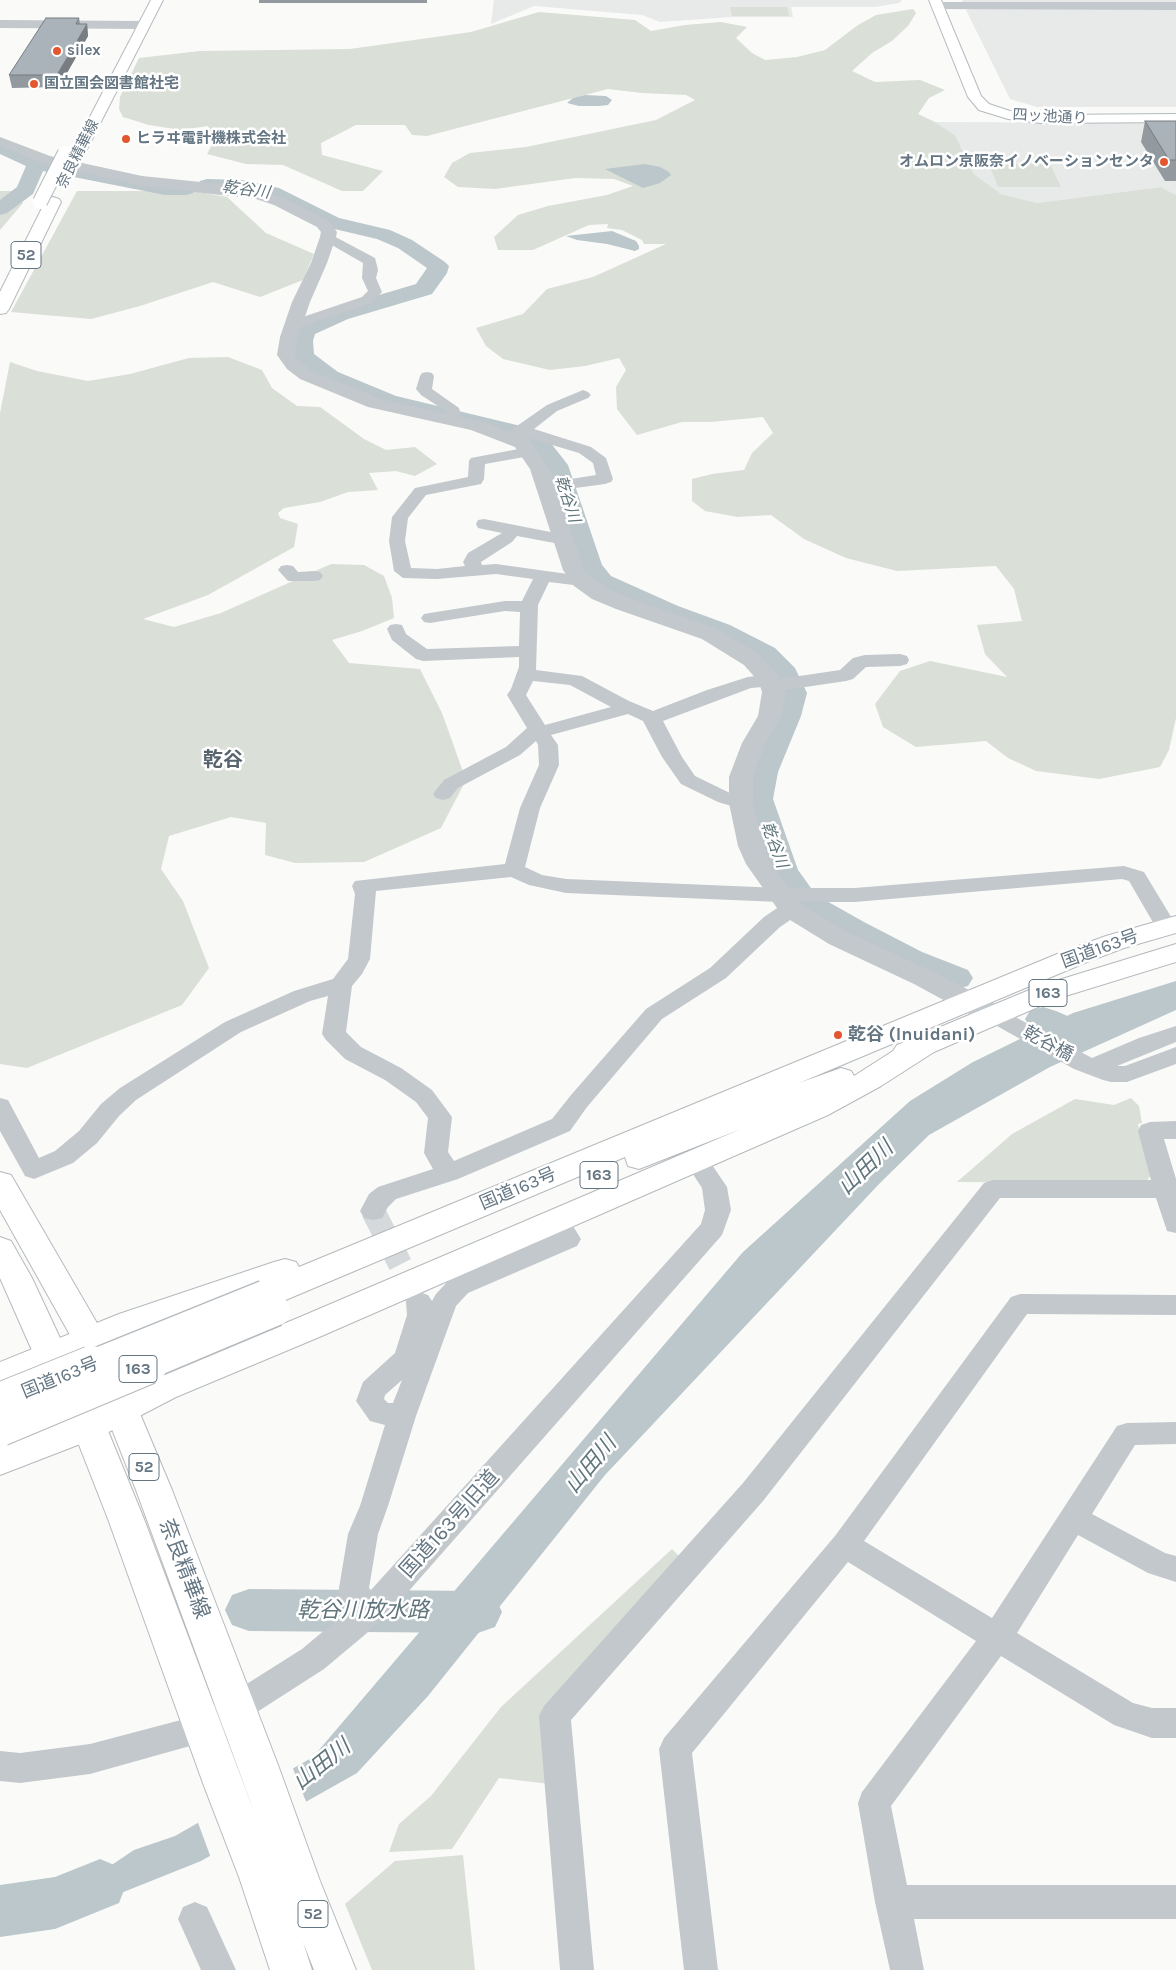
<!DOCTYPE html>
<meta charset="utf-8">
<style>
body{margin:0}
canvas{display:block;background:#fafaf8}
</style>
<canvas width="1176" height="1970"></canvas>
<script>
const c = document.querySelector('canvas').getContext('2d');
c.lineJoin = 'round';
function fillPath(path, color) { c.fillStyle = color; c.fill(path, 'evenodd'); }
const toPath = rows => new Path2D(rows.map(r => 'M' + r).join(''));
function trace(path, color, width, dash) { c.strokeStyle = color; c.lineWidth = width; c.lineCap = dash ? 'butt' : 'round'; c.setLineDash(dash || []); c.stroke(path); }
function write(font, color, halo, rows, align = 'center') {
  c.font = font + ' Karla,"Noto Sans JP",sans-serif'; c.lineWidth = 5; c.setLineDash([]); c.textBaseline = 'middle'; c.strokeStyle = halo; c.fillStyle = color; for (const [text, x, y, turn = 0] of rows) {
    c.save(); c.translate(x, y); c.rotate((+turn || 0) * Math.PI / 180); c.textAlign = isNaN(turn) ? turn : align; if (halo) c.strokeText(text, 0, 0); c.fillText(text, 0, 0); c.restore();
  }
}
fillPath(toPath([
 [494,0,902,0,899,3,875,7,791,7,793,17,733,17,660,22,642,15,534,6,491,24],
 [962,0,1176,0,1176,4,963,3],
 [970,8,1176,8,1176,107,1037,107,1010,99,966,10],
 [935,122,1176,123,1176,195,1161,187,1037,203,1001,194,974,174,955,135]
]), '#e8e9e9');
fillPath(toPath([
 [730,7,787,7,789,16,732,16],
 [913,9,916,13,908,26,892,41,872,53,852,71,875,82,920,80,945,90,929,98,918,114,935,122,955,135,974,174,1001,194,1037,203,1161,187,1176,195,1176,718,1169,750,1160,767,1099,779,1036,771,1008,758,986,741,916,747,883,727,875,704,900,671,930,661,1007,677,985,654,977,625,1022,621,1014,589,996,566,897,571,846,558,804,539,771,515,737,517,705,511,692,501,692,479,712,474,744,470,752,453,773,433,763,417,711,422,682,422,637,435,617,409,616,387,626,370,619,358,585,366,550,370,503,359,486,346,476,328,523,314,547,289,593,277,666,244,644,244,642,240,622,230,607,228,608,224,589,225,533,250,498,250,494,237,518,215,548,206,607,195,633,186,614,179,575,178,495,189,458,187,444,177,452,163,470,153,526,147,656,120,695,100,686,95,642,93,608,89,427,136,412,135,405,125,356,125,321,143,322,155,383,171,363,191,342,191,283,165,246,164,207,154,215,139,208,126,181,130,149,125,123,117,119,109,120,97,139,58,200,51,350,49,471,32,539,12,635,20,651,31,685,25,721,22,747,27,736,38,752,53,765,60,797,57,825,50,858,25,876,15],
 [989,164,1050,164,1061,187,998,187],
 [0,191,15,191,23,203,0,230],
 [77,191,193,191,227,197,266,233,314,254,303,280,260,297,213,282,140,306,91,319,11,312],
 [228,357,262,370,272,388,297,406,320,407,364,439,386,450,415,447,437,464,415,476,396,471,369,473,378,490,348,492,320,502,284,508,278,513,280,518,298,524,294,547,208,595,143,619,174,627,221,613,331,564,364,565,384,576,392,598,394,618,362,631,332,640,349,663,420,669,442,713,466,780,441,828,364,862,295,863,265,855,266,823,231,817,169,836,161,869,183,901,209,968,182,1005,27,1068,0,1064,0,413,10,362,37,371,88,381,130,374,189,358],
 [1131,1098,1139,1106,1142,1123,1138,1124,1152,1174,1145,1183,957,1182,1012,1134,1075,1099,1114,1105],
 [672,1549,680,1557,543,1712,550,1784,499,1778,452,1849,389,1852,399,1824,431,1796,501,1707],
 [463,1855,475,1970,372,1970,345,1904,395,1861]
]), '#dadfd7');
fillPath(toPath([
 [585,95,606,96,612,100,608,105,599,106,579,106,567,103,573,98],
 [645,164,660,167,669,172,671,175,660,183,643,188,605,169],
 [612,231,636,241,639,246,639,249,635,251,607,244,577,240,566,236],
 [1176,981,1176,1010,1050,1067,929,1135,880,1183,605,1475,428,1696,357,1773,201,1861,86,1907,55,1903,134,1850,175,1836,313,1757,743,1252,910,1101,973,1062,1073,1013]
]), '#bbc7cb');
fillPath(toPath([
 [292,1766,307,1804,211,1858,197,1820]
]), '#fafaf8');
fillPath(toPath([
 [0,141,42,159,139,179,165,183,186,183,193,185,196,189,193,193,186,195,165,195,43,171,33,194,7,213,0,215,0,200,17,187,26,166,0,154,0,141],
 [207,179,242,180,279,188,339,218,390,230,412,240,445,262,449,266,447,273,432,294,348,319,315,334,313,341,314,354,338,372,396,396,525,427,541,435,550,442,568,465,602,565,611,576,678,606,730,625,775,648,795,668,807,693,801,716,778,772,773,799,798,870,816,895,864,922,922,952,968,970,973,978,968,986,956,989,898,968,840,938,792,909,766,871,741,799,748,772,771,716,777,693,772,677,755,660,710,637,658,618,591,588,576,565,544,466,532,452,507,437,380,406,322,382,292,356,291,341,297,325,332,309,416,284,427,268,398,248,377,239,326,227,266,197,242,192,200,189,197,185,200,181,207,179],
 [1043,1007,1056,1011,1093,1027,1098,1036,1093,1045,1080,1048,1067,1045,1030,1027,1025,1019,1030,1011,1043,1007],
 [249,1589,478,1591,495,1597,502,1612,495,1627,478,1633,249,1631,232,1625,225,1610,232,1595,249,1589],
 [100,1859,119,1867,126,1885,119,1903,55,1929,0,1937,0,1885,55,1877,100,1859]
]), '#bbc7cb');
trace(toPath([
 [373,1211,418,1299]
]), '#d5d9db', 24, [24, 12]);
const secondary = toPath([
 [929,0,941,0,981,96,989,104,1010,111,1041,115,1176,114,1176,122,1041,123,1008,119,979,110,968,97,929,0]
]);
const primary = toPath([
 [151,0,163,0,84,155,82,158,77,159,72,158,70,155,151,0],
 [53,197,59,199,61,202,9,309,6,313,0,314,0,292,45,202,47,199,53,197],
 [0,1172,11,1175,101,1330,138,1409,172,1490,278,1765,320,1881,356,1970,314,1970,303,1942,312,1970,270,1970,239,1877,204,1786,108,1519,72,1427,34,1355,0,1278,0,1237,11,1241,32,1278,67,1353,106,1426,144,1519,256,1817,136,1490,104,1409,74,1342,0,1210,0,1172]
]);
const trunk = toPath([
 [1176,916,1176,933,1124,948,1087,962,799,1083,841,1068,851,1071,854,1076,893,1051,897,1045,1039,986,1176,944,1176,962,1059,998,934,1052,881,1086,828,1115,317,1338,176,1397,101,1436,0,1475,0,1446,77,1416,152,1377,293,1320,741,1129,639,1169,628,1166,625,1157,276,1304,265,1307,254,1304,249,1296,143,1332,0,1389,0,1362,119,1314,274,1262,285,1259,296,1262,299,1267,1067,950,1106,936,1176,916]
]);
trace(secondary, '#b3babf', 2);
trace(primary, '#b5babe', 2);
trace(trunk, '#b4b9bd', 2);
fillPath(toPath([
 [328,233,375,258,378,270,376,278,382,292,372,303,298,328,288,328,286,325,288,322,362,297,368,291,362,278,363,263,323,240,321,237,328,233],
 [427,372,432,373,434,376,432,389,459,408,461,415,450,423,440,423,437,420,445,413,444,410,421,395,416,389,420,376,422,373,427,372],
 [583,390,588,392,591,395,588,398,557,411,534,429,591,447,606,458,613,479,611,482,605,484,546,492,540,490,538,487,540,484,596,475,593,463,579,453,522,436,512,440,506,438,504,435,547,405,583,390],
 [529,447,535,449,537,452,535,455,485,464,484,479,481,484,426,495,408,518,405,541,411,568,437,569,465,566,463,562,468,553,502,533,478,528,476,524,478,520,484,519,571,536,573,540,571,544,565,545,517,536,512,542,481,562,482,565,496,564,582,576,588,577,591,581,588,585,582,586,549,582,538,605,536,670,582,676,629,701,653,711,707,690,748,677,770,674,777,676,779,679,840,670,853,658,865,655,900,654,907,656,909,660,907,664,900,666,866,667,853,679,846,681,772,692,765,690,763,687,751,688,663,721,682,757,695,776,732,794,748,799,751,803,748,807,741,809,718,802,681,784,662,757,643,721,628,714,551,735,558,745,559,765,540,808,525,867,542,875,566,879,780,888,855,888,1124,866,1144,872,1176,925,1174,931,1166,933,1158,931,1129,881,1122,879,855,902,780,902,566,893,529,885,511,877,376,891,370,959,362,974,352,986,346,1032,361,1047,401,1068,432,1090,452,1117,448,1152,454,1161,552,1119,571,1095,646,1009,710,968,764,917,783,904,791,902,799,904,802,909,799,914,780,927,726,978,662,1019,587,1107,570,1131,458,1179,396,1199,388,1207,382,1218,373,1220,364,1218,360,1211,369,1194,378,1187,433,1169,424,1153,428,1118,416,1102,385,1080,345,1059,326,1040,322,1034,328,996,310,1001,241,1032,136,1100,119,1116,97,1143,73,1163,34,1179,25,1176,0,1131,0,1098,8,1100,39,1158,55,1151,79,1131,101,1104,120,1088,225,1022,294,991,333,979,348,959,355,894,352,886,355,881,505,864,520,808,539,765,538,745,536,741,520,755,458,788,450,798,443,800,436,798,433,794,444,780,506,747,527,728,507,695,511,689,519,667,519,657,423,661,416,659,392,640,387,629,390,625,396,624,402,625,406,634,427,649,519,646,520,612,505,611,430,623,424,622,421,618,424,614,430,613,505,601,522,601,533,579,496,574,437,579,403,578,394,571,389,541,392,517,415,488,468,477,469,461,471,458,529,447],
 [533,681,570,685,611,707,545,725,526,695,533,681],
 [287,565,293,566,298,572,314,571,320,572,323,576,320,580,314,581,288,581,278,570,281,566,287,565],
 [996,1008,1004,1011,1092,1058,1139,1038,1176,1026,1176,1042,1117,1066,1125,1066,1176,1047,1176,1064,1127,1082,1111,1082,1103,1080,1074,1069,988,1021,985,1016,988,1011,996,1008],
 [1176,1121,1176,1139,1164,1139,1176,1179,1176,1233,1167,1231,1156,1198,1000,1198,763,1501,571,1720,594,1970,560,1970,539,1716,544,1706,743,1483,984,1183,993,1180,1151,1180,1138,1131,1141,1125,1150,1122,1176,1121],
 [695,1150,704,1153,727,1187,731,1210,722,1235,400,1601,367,1633,324,1669,215,1739,90,1774,20,1783,0,1781,0,1751,20,1753,90,1744,196,1716,302,1649,345,1613,350,1609,342,1603,338,1594,348,1534,360,1506,385,1425,370,1421,356,1401,363,1382,395,1353,407,1315,406,1302,410,1295,419,1292,428,1295,432,1301,436,1294,450,1279,552,1235,543,1220,547,1213,556,1211,565,1213,581,1239,577,1246,468,1293,456,1306,416,1416,388,1506,378,1534,369,1588,371,1590,701,1224,705,1210,702,1188,683,1159,686,1153,695,1150],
 [402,1380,393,1403,388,1403,384,1399,385,1395,402,1380],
 [1020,1294,1176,1295,1176,1315,1027,1314,864,1541,992,1618,1117,1426,1127,1423,1176,1422,1176,1444,1135,1445,1092,1514,1165,1553,1176,1556,1176,1582,1148,1573,1078,1535,1017,1633,1133,1703,1152,1708,1176,1708,1176,1738,1152,1738,1114,1725,1001,1656,891,1806,907,1885,1176,1885,1176,1919,914,1919,924,1970,890,1970,875,1902,858,1803,862,1792,976,1641,848,1562,692,1753,718,1970,684,1970,659,1749,664,1738,835,1536,1011,1297,1020,1294],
 [195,1902,207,1907,236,1970,201,1970,178,1919,183,1907,195,1902]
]), '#c3c8cc');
fillPath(toPath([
 [937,2,1176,2,1176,10,933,9,931,6,933,3,937,2],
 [0,20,144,21,150,25,144,29,0,28,0,20],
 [0,137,50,156,142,176,240,186,265,192,286,199,329,221,337,232,336,237,327,263,310,302,298,337,295,355,299,361,312,371,381,399,484,422,529,439,550,469,584,569,590,576,608,589,632,599,718,629,760,655,778,675,786,692,782,716,766,743,753,777,753,803,764,846,771,863,800,903,847,932,934,972,1006,1009,1010,1016,1006,1023,996,1025,986,1023,914,984,829,944,782,915,746,864,738,846,729,803,729,777,742,743,758,716,762,692,759,682,744,665,702,639,616,609,592,599,574,586,563,570,530,469,515,447,471,430,368,407,300,379,287,369,277,355,280,337,292,302,311,263,320,237,321,232,317,227,274,205,256,199,142,186,41,163,0,146,0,137]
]), '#c3c8cc');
fillPath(secondary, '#fff');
fillPath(primary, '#fff');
fillPath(trunk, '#fff');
const primaryBridge = toPath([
 [40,202,65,153]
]);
const trunkBridgeFar1 = toPath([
 [89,1366,265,1295],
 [145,1366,276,1311]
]);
const trunkBridge = toPath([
 [0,1402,92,1365],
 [0,1427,148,1365]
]);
trace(primaryBridge, '#b5babe', 16, []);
trace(trunkBridgeFar1, '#b4b9bd', 32, []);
trace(trunkBridge, '#b4b9bd', 40, []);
trace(primaryBridge, '#fff', 14);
trace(trunkBridgeFar1, '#fff', 29);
trace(trunkBridge, '#fff', 38);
fillPath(toPath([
 [259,0,427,0,427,3,259,3],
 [79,18,80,24,87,24,88,36,59,87,12,88,9,75],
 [1145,121,1176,121,1176,181,1165,181,1141,142]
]), '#929a9f');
fillPath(toPath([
 [87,24,88,36,59,87,57,75]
]), '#777d82');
const building = toPath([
 [46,18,79,18,76,24,87,24,57,75,9,75,46,18],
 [1145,121,1176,121,1176,160,1169,160,1145,121]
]);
fillPath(building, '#aab3b9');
trace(building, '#777d82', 1);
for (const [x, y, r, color] of [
 [57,51,5,"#e4572e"],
 [34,84,5,"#e4572e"],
 [126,139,5,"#e4572e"],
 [1164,162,5,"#e4572e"],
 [838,1035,5,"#e4572e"]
]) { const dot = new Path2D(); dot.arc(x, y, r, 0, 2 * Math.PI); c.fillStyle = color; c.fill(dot); trace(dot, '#fff', 2); }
write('bold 15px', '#657683', '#fff', [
 ["silex",67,51],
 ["国立国会図書館社宅",44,84],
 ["ヒラヰ電計機株式会社",136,139],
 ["オムロン京阪奈イノベーションセンタ",1154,162,"right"]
], 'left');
write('15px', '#657683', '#fff', [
 ["四ッ池通り",1050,117,3],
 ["奈良精華線",78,154,-63]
]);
write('italic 16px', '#60757c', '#fff', [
 ["乾谷川",246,190,8],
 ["乾谷川",567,499,72],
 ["乾谷川",774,845,69]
]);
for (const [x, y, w] of [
 [26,255,30],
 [1048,993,38],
 [599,1175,38],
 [138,1369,38],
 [144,1467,30],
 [313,1914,30]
]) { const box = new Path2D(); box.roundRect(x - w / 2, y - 13.5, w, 27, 4); c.fillStyle = '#fff'; c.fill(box); trace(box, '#657683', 1); }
write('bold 16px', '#657683', null, [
 ["52",26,255],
 ["163",1048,993],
 ["163",599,1175],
 ["163",138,1369],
 ["52",144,1467],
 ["52",313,1914]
]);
write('18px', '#657683', '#fff', [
 ["国道163号",1100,949,-20],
 ["乾谷橋",1048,1044,28],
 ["国道163号",518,1189,-23],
 ["国道163号",60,1378,-22]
]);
write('bold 18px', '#657683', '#fff', [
 ["乾谷 (Inuidani)",848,1035]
], 'left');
write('bold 20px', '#57646e', '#fff', [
 ["乾谷",223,760]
]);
write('21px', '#657683', '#fff', [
 ["国道163号旧道",450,1524,-48],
 ["奈良精華線",184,1569,69]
]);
write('italic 22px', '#60757c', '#fff', [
 ["山田川",866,1168,-44],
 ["山田川",591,1465,-50],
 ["乾谷川放水路",363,1611],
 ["山田川",322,1765,-39]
]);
</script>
